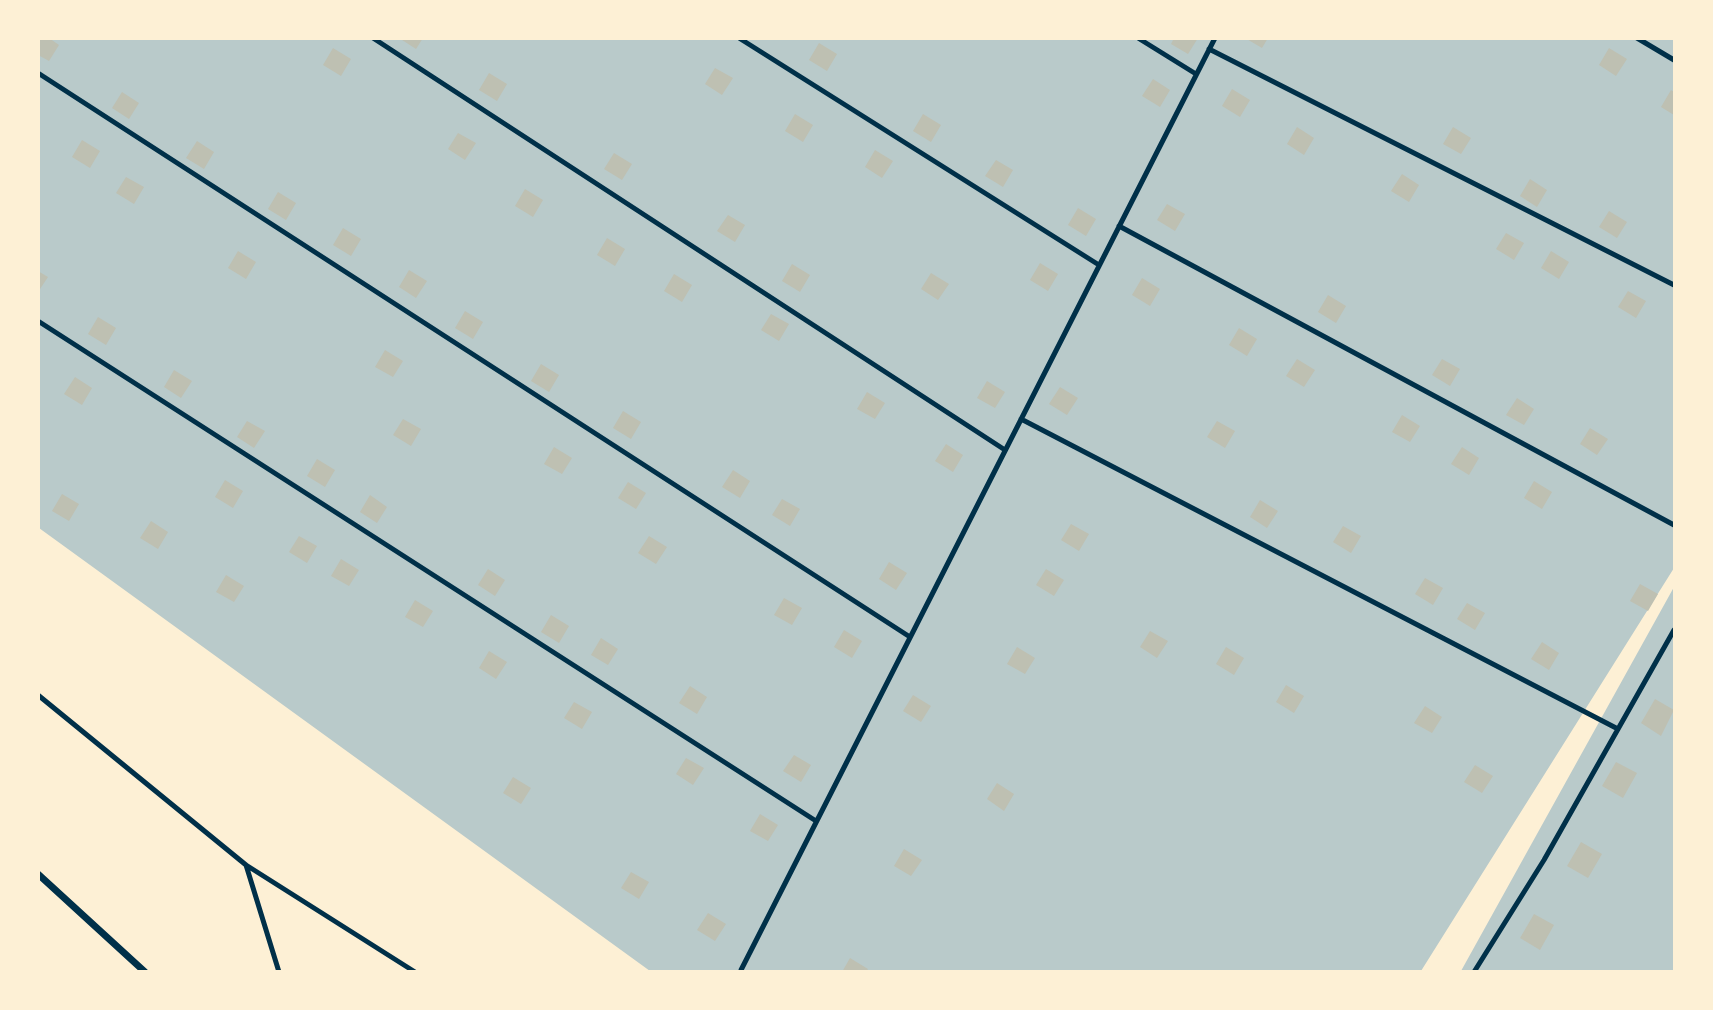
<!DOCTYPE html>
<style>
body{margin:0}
#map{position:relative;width:1713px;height:1010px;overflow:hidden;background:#fdf0d5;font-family:"PT Sans Narrow",sans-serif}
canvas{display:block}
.frame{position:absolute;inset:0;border:40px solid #fdf0d5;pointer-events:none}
</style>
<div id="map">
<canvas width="1713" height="1010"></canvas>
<div class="frame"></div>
</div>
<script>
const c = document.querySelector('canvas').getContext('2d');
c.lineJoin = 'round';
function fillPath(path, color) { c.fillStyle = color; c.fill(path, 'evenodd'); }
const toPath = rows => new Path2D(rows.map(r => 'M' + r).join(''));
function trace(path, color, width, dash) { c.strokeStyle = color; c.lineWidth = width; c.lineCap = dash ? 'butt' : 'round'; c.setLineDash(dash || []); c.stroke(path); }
fillPath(toPath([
 [39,39,1674,39,1674,568,1421,971,650,971,39,528],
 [1674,587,1674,971,1461,971]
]), '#b9caca');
fillPath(toPath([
 [38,38,49,38,59,45,49,61,38,55],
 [399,38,423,38,416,49],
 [1174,38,1198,38,1188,54,1171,44],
 [1245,38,1268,38,1262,48],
 [819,43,837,54,827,71,809,60],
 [333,48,351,59,341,76,323,65],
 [1609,48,1627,59,1616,76,1599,65],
 [715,68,733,78,722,95,705,84],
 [489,73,507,84,497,101,479,90],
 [1153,79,1170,90,1160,107,1142,96],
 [1232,89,1250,100,1240,117,1222,106],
 [1671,90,1674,92,1674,115,1661,107],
 [122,92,139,103,129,119,112,108],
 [795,114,813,125,803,142,785,131],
 [923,114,941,125,931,142,913,131],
 [1297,127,1314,138,1304,155,1287,144],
 [1453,127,1471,138,1461,154,1443,144],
 [458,133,476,143,465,160,448,149],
 [82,140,100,151,90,168,72,157],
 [197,141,214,152,204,169,186,158],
 [875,150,893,161,882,178,865,167],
 [614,153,632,164,622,180,604,169],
 [996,160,1013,170,1003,187,985,176],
 [1402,174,1419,185,1409,202,1391,191],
 [126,177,144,187,134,204,116,193],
 [1530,179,1547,190,1537,207,1520,196],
 [525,189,543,200,533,217,515,206],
 [278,192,296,203,286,220,268,209],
 [1167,204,1185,214,1175,231,1157,220],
 [1078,208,1096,219,1086,236,1068,225],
 [1609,211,1627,222,1617,238,1599,227],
 [728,215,745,225,735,242,717,231],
 [343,228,361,239,351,256,333,245],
 [1506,233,1524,243,1514,260,1496,249],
 [607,238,625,249,615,266,597,255],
 [238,251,256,262,246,279,228,268],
 [1551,251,1569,262,1559,279,1541,268],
 [1040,263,1058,274,1048,291,1030,280],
 [792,264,810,275,800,292,782,281],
 [409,270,427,281,416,298,399,287],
 [38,271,48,277,38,292],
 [931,273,949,284,938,300,921,289],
 [674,274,692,285,682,302,664,291],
 [1142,278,1160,289,1150,306,1132,295],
 [1628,291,1646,301,1636,318,1618,307],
 [1328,295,1346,306,1336,323,1318,312],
 [465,311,483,322,473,339,455,328],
 [771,314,789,324,779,341,761,330],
 [98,317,116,328,106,345,88,334],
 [1239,328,1257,339,1247,356,1229,345],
 [385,350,403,361,393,377,375,367],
 [1297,359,1315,370,1304,387,1286,376],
 [1442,359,1460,369,1450,386,1432,375],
 [541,364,559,375,549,392,531,381],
 [174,370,192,381,181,398,164,387],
 [75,377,92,388,82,405,64,394],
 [987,381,1005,392,995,408,977,398],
 [1060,387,1078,398,1067,415,1049,404],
 [867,392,885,403,875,419,857,409],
 [1517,398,1534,409,1524,425,1506,415],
 [623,411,641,422,631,439,613,428],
 [1402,415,1420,426,1410,442,1392,432],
 [403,419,421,429,411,446,393,435],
 [247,421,265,431,254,448,237,437],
 [1217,421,1235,431,1225,448,1207,437],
 [1590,428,1608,439,1597,455,1580,444],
 [946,444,963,455,953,472,935,461],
 [554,447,572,458,562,474,544,464],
 [1462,447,1479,458,1469,475,1451,464],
 [317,459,335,470,325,487,307,476],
 [733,470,750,481,740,498,722,487],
 [225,480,243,491,233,508,215,497],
 [1534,481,1552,492,1542,509,1524,498],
 [628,482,646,493,636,509,618,498],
 [62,494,79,504,69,521,52,511],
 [370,495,387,507,377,523,360,512],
 [782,499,800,509,790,526,772,515],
 [1260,500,1278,511,1267,528,1250,517],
 [151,521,168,532,158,549,140,538],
 [1071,524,1089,534,1079,551,1061,540],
 [1343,526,1361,536,1351,553,1333,542],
 [299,536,317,546,307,563,289,552],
 [649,536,667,547,656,564,638,553],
 [341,559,359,570,349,586,331,576],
 [889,562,907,573,896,590,879,579],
 [488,569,505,580,495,596,478,585],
 [1046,569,1064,580,1054,596,1036,585],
 [226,575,244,586,234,602,216,592],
 [1425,578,1443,588,1433,605,1415,594],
 [1640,584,1658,594,1648,611,1630,601],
 [784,598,802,608,792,625,774,615],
 [415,600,433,611,423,627,405,617],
 [1467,603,1485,613,1475,630,1457,619],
 [551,615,569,626,559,643,541,632],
 [844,630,862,641,852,658,834,647],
 [1150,631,1168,641,1157,658,1140,647],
 [601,638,618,649,608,665,591,655],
 [1542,642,1559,653,1549,670,1531,659],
 [1017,647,1035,658,1025,674,1007,664],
 [1226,647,1244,658,1234,675,1216,664],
 [489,651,507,662,496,679,479,668],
 [1286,685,1304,696,1294,713,1276,702],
 [690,686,707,697,697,714,679,703],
 [913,695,931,706,921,722,903,711],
 [1655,699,1674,710,1661,736,1641,723],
 [574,702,592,712,582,729,564,718],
 [1425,706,1442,717,1432,733,1414,723],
 [794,755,811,765,801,782,783,771],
 [686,758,704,768,693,785,676,774],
 [1616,762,1637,773,1623,798,1602,786],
 [1475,765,1493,776,1482,793,1464,782],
 [513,777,531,788,521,804,503,793],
 [997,783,1014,794,1004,811,987,799],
 [760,814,778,825,768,841,750,831],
 [1581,842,1602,854,1588,878,1567,866],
 [904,849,922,860,911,876,894,866],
 [631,872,649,882,639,899,621,888],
 [708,913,726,924,715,941,697,930],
 [1534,914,1554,925,1540,950,1520,938],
 [850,958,868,969,866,972,842,972]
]), '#bec0b2');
trace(toPath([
 [373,38,1005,450],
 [739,38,1099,265],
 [1138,38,1196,74],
 [1637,38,1674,60],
 [1209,49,1674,285],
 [38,73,910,637],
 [1119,226,1674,525],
 [38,321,816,821],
 [1021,419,1618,729],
 [38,695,246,865,279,972],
 [246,865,415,972],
 [742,972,741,970,1215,38],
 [1474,972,1544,860,1674,630]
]), '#003049', 5);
trace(toPath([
 [38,874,145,972]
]), '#003049', 7);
</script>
